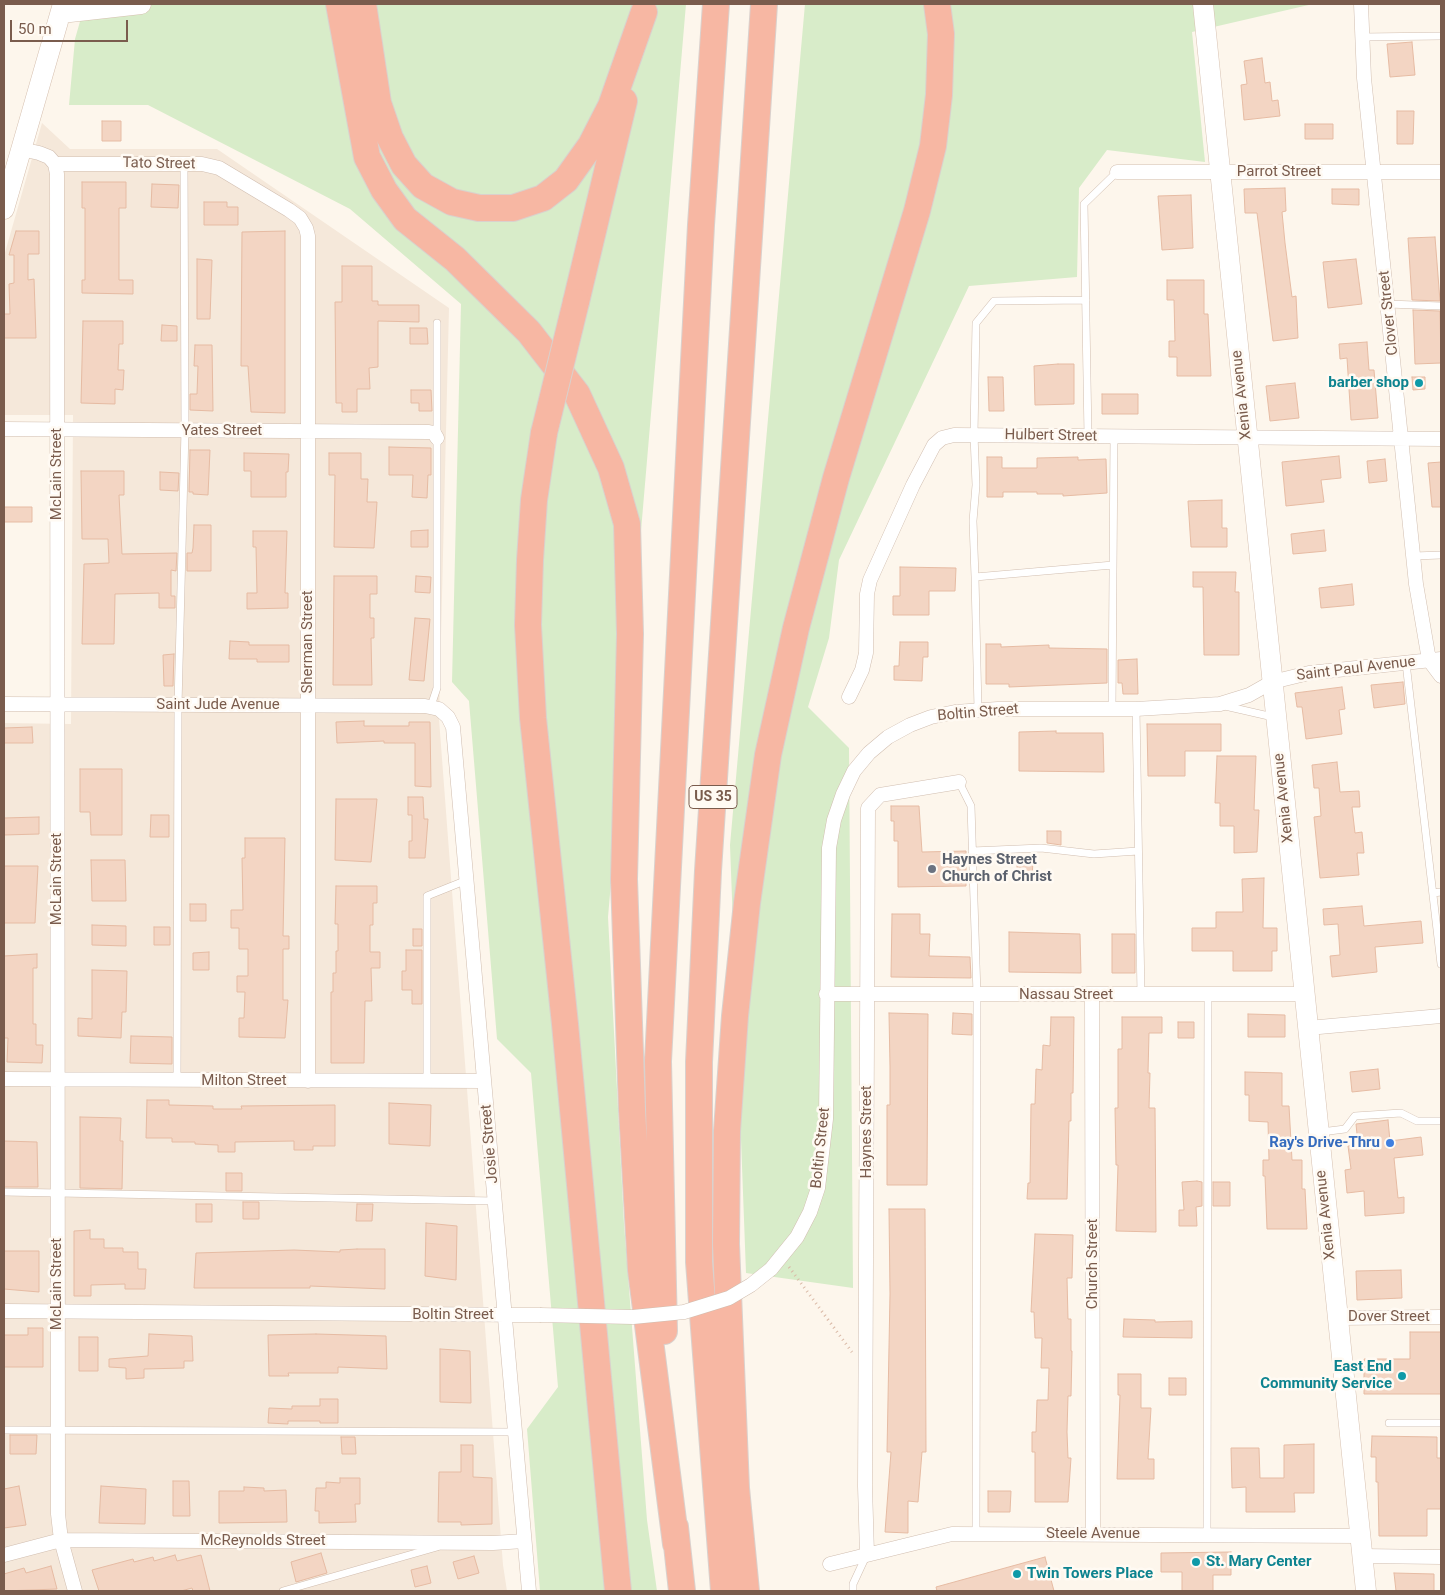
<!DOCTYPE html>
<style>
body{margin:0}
#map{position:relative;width:1445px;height:1595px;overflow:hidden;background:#fdf6ec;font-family:Roboto,sans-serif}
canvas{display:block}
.frame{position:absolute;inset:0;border:5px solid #7a5c4d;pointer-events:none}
.scale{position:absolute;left:10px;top:20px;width:118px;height:22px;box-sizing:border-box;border:2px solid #7a5c4d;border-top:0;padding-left:6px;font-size:15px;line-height:18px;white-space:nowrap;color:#7a5c4d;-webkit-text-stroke:4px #fffaf3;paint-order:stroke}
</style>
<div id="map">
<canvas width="1445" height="1595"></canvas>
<div class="frame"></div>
<div class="scale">50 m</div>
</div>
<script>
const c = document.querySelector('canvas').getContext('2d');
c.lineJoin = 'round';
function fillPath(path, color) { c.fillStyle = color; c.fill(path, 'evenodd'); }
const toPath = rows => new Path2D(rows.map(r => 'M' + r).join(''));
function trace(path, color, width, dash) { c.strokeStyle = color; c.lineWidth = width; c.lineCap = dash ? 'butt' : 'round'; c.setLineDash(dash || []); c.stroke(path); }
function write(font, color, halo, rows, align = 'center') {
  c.font = font + ' Roboto,sans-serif'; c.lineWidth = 5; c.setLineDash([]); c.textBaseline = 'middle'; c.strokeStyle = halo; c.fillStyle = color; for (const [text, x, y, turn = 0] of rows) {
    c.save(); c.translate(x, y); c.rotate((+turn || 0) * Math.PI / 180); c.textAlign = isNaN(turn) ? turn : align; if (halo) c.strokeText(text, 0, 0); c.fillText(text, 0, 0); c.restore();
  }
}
fillPath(toPath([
 [42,123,70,149,217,149,449,308,439,719,503,1565,507,1591,4,1591,4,723,71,724,73,415,4,415,4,256]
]), '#f5e8da');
fillPath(toPath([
 [85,4,686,4,608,917,624,1224,647,1520,657,1591,540,1591,527,1429,558,1387,531,1073,497,1039,469,701,452,682,461,304,350,209,148,105,69,105,75,39],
 [805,4,1313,4,1192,32,1205,162,1107,150,1079,188,1077,277,969,286,839,560,829,638,808,707,849,748,853,1288,746,1273,730,845]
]), '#d8ecc9');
const building = toPath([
 [1412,42,1415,75,1390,77,1387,44,1412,42],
 [1262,58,1265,83,1270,82,1272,101,1278,100,1280,116,1244,120,1241,85,1247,84,1244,61,1262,58],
 [1397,111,1414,111,1413,144,1397,144,1397,111],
 [102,121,121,121,121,141,102,141,102,121],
 [1305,124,1333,124,1333,139,1305,139,1305,124],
 [82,182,126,182,126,208,119,208,119,280,133,280,133,294,82,293,82,280,85,280,85,208,82,208,82,182],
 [152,184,179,185,178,208,151,207,152,184],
 [1285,188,1286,211,1282,212,1285,243,1292,297,1296,296,1298,338,1273,341,1257,213,1245,213,1244,189,1285,188],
 [1332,189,1359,189,1359,205,1332,204,1332,189],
 [1191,195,1193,248,1162,250,1158,196,1191,195],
 [204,202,227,202,227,207,238,207,238,225,204,225,204,202],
 [16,231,39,231,39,254,28,254,28,280,34,279,36,338,4,338,4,314,10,314,9,284,14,283,14,255,9,255,16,231],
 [285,231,285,413,251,412,248,366,241,366,242,232,285,231],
 [1435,237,1440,301,1412,300,1408,238,1435,237],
 [197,259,212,260,210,319,197,319,197,259],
 [1356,259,1362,304,1328,308,1323,262,1356,259],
 [342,266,372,266,372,301,378,301,378,305,419,305,419,322,378,321,378,367,369,368,370,389,357,389,357,412,342,412,342,403,336,403,335,302,342,302,342,266],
 [1167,280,1204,280,1204,314,1208,314,1211,376,1177,376,1177,357,1169,357,1169,341,1175,341,1174,300,1167,300,1167,280],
 [1413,310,1440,311,1441,363,1415,364,1413,310],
 [83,321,123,321,123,344,119,344,118,370,124,370,123,390,115,389,115,404,81,403,83,321],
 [162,325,177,326,177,341,161,341,162,325],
 [410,328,427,328,428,344,410,344,410,328],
 [1367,342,1369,370,1374,370,1378,418,1351,420,1347,358,1340,359,1339,344,1367,342],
 [195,345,212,345,213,411,190,410,190,394,197,394,198,366,194,366,195,345],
 [1058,364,1074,364,1074,404,1035,405,1034,366,1058,364],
 [988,377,1003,377,1004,411,989,411,988,377],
 [1412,377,1425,377,1425,389,1413,390,1412,377],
 [1295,383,1299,418,1270,421,1266,386,1295,383],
 [411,390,431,390,432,411,419,411,419,403,411,403,411,390],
 [1102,394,1138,394,1138,414,1102,414,1102,394],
 [389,447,431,448,431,475,428,475,427,498,412,497,413,475,389,475,389,447],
 [190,450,210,450,208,495,193,494,193,492,189,492,190,450],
 [244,453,289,454,288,472,286,472,286,497,251,497,251,471,244,471,244,453],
 [329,453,361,453,361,479,368,479,367,502,377,502,374,548,334,547,335,475,329,475,329,453],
 [1339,456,1341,478,1321,480,1324,502,1286,506,1282,462,1339,456],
 [987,457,1002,457,1002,468,1037,468,1037,458,1078,457,1078,460,1106,459,1107,493,1063,496,1063,494,1037,494,1037,492,1003,492,1003,497,987,497,987,457],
 [1385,459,1387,481,1369,483,1367,461,1385,459],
 [1441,462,1441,507,1432,507,1428,463,1441,462],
 [81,471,124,471,124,495,119,495,122,554,177,553,176,571,171,570,171,596,175,596,175,608,159,608,159,593,115,594,114,644,82,644,84,564,109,563,108,539,82,539,81,471],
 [160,472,179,473,178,491,160,490,160,472],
 [1222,500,1222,528,1227,528,1227,547,1191,547,1188,501,1222,500],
 [4,507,32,507,32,522,4,522,4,507],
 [194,525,211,525,211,571,187,571,187,553,192,553,193,548,194,525],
 [428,530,428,547,411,547,411,531,428,530],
 [1324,530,1326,551,1293,554,1291,534,1324,530],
 [253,531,287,531,285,593,288,593,288,608,247,609,247,593,257,593,256,547,253,547,253,531],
 [900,567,956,568,955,591,929,591,929,615,893,615,893,596,900,596,900,567],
 [1193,572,1236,572,1235,592,1239,592,1239,655,1204,655,1203,587,1193,587,1193,572],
 [334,576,377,576,377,594,370,594,370,618,374,618,374,638,371,638,372,685,333,685,334,576],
 [416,576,431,577,430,593,415,592,416,576],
 [1352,584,1354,605,1321,608,1319,588,1352,584],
 [415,618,430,619,424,681,409,680,415,618],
 [230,641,249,642,249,645,289,645,289,662,257,662,257,659,229,659,230,641],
 [900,642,928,642,928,657,923,657,922,681,894,680,894,666,899,666,900,642],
 [986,644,1001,644,1001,647,1049,645,1049,648,1107,649,1107,683,1009,687,1009,684,986,684,986,644],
 [174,654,173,686,164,686,163,655,174,654],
 [1137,659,1138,694,1123,694,1122,683,1118,683,1118,660,1137,659],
 [1403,682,1405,704,1374,708,1371,685,1403,682],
 [1342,687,1345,709,1339,710,1342,734,1306,739,1302,707,1297,707,1295,693,1342,687],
 [364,721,364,726,409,726,409,722,430,722,431,787,415,786,415,743,384,743,384,741,337,743,336,722,364,721],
 [1147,724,1221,724,1221,751,1185,751,1185,776,1148,776,1147,724],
 [32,727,33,743,4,743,4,728,32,727],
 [1056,731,1056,733,1103,733,1104,772,1019,771,1019,732,1056,731],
 [1217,756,1256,756,1254,810,1259,810,1257,852,1234,853,1234,826,1220,826,1220,803,1215,803,1217,756],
 [1337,762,1340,792,1359,791,1360,807,1352,807,1355,833,1362,832,1364,853,1357,853,1359,875,1320,878,1314,817,1321,816,1319,788,1314,788,1312,765,1337,762],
 [80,769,122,769,122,835,91,835,90,812,80,812,80,769],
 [408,797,423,797,424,819,428,819,425,858,409,858,409,841,412,841,412,815,408,815,408,797],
 [336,799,377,799,371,862,335,860,336,799],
 [891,806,919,806,922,852,966,851,966,886,898,887,898,841,894,841,894,821,891,821,891,806],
 [151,815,169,815,169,837,150,837,151,815],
 [39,817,39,834,4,835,4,818,39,817],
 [1047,831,1061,831,1061,845,1047,843,1047,831],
 [245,838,285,838,283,936,289,936,289,949,283,949,283,1000,288,1000,285,1038,239,1037,239,1018,244,1018,245,992,237,992,237,976,248,976,248,949,239,949,239,928,231,928,231,910,243,910,242,858,245,858,245,838],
 [91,860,125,860,126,901,92,901,91,860],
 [1017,861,1033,861,1032,877,1017,876,1017,861],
 [4,866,38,866,35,923,4,923,4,866],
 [1264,878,1263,928,1277,928,1277,951,1272,951,1272,971,1233,971,1233,951,1192,951,1192,928,1216,928,1216,912,1243,912,1242,879,1264,878],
 [336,886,377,886,377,903,373,903,373,925,370,925,370,952,380,952,380,968,371,968,372,1001,365,1001,364,1063,331,1063,331,992,333,992,333,973,336,973,336,951,338,951,338,924,335,924,336,886],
 [190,904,206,904,206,921,190,921,190,904],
 [1362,906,1364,926,1421,921,1423,943,1375,947,1377,972,1332,977,1330,956,1340,955,1338,924,1324,925,1323,909,1362,906],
 [892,914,920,914,920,934,930,934,929,956,970,957,971,978,891,977,892,914],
 [92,925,126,926,126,946,92,945,92,925],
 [154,927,170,927,170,945,154,945,154,927],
 [413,929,422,929,422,946,413,946,413,929],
 [1009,932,1080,934,1081,973,1009,972,1009,932],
 [1112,934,1135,934,1135,973,1112,973,1112,934],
 [406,950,422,950,422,1004,412,1004,412,990,402,990,402,971,406,971,406,950],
 [209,952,209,970,193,970,193,953,209,952],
 [37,954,37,968,33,968,33,1024,36,1024,36,1045,43,1045,42,1063,7,1062,8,1038,4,1038,4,956,37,954],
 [92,970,127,971,126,1012,122,1012,121,1038,78,1036,78,1018,92,1019,92,970],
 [889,1013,928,1014,927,1185,887,1185,887,1105,890,1105,890,1067,889,1013],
 [953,1013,972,1014,972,1035,952,1034,953,1013],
 [1248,1014,1285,1015,1285,1037,1248,1037,1248,1014],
 [1051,1017,1074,1017,1073,1093,1071,1093,1071,1121,1069,1121,1067,1199,1027,1199,1028,1183,1030,1183,1031,1104,1035,1104,1036,1069,1042,1070,1043,1045,1050,1046,1051,1017],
 [1122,1017,1162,1017,1162,1033,1149,1033,1148,1073,1150,1073,1149,1108,1155,1108,1156,1232,1116,1231,1118,1165,1116,1165,1115,1108,1118,1108,1118,1049,1122,1049,1122,1017],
 [1178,1022,1194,1022,1194,1038,1178,1038,1178,1022],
 [131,1036,172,1037,172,1064,130,1063,131,1036],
 [1378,1069,1380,1089,1352,1092,1350,1072,1378,1069],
 [1245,1072,1282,1073,1282,1106,1289,1106,1292,1160,1302,1160,1302,1189,1305,1189,1307,1229,1267,1229,1265,1176,1263,1176,1263,1160,1269,1160,1268,1122,1249,1121,1249,1095,1245,1095,1245,1072],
 [147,1100,169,1100,169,1105,213,1106,213,1109,242,1109,241,1106,335,1105,335,1146,313,1146,313,1150,294,1150,294,1141,235,1142,235,1152,218,1152,218,1145,195,1144,195,1142,172,1142,172,1138,146,1138,147,1100],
 [389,1103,431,1105,430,1146,389,1144,389,1103],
 [80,1117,121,1118,120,1141,123,1141,122,1189,80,1188,80,1117],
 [1388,1120,1390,1141,1421,1137,1423,1155,1394,1158,1398,1198,1404,1197,1404,1213,1365,1216,1364,1191,1347,1193,1345,1170,1351,1169,1348,1146,1358,1144,1356,1124,1388,1120],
 [4,1141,37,1142,38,1187,4,1187,4,1141],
 [226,1173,242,1173,242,1191,226,1191,226,1173],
 [1197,1181,1202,1182,1202,1206,1196,1207,1197,1226,1179,1226,1179,1210,1184,1210,1182,1182,1197,1181],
 [1213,1182,1230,1182,1230,1206,1213,1206,1213,1182],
 [243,1202,259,1202,259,1219,243,1219,243,1202],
 [196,1204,212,1204,212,1222,196,1222,196,1204],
 [357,1204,373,1204,372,1221,356,1221,357,1204],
 [889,1209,925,1209,926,1452,922,1452,918,1502,908,1501,908,1533,885,1532,891,1452,887,1452,890,1294,889,1209],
 [426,1223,457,1226,456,1280,425,1276,426,1223],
 [90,1230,90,1239,104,1239,104,1248,123,1248,123,1252,138,1252,138,1269,146,1269,145,1289,125,1289,125,1284,91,1285,91,1296,74,1296,74,1231,90,1230],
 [1035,1234,1073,1235,1072,1278,1067,1278,1068,1319,1071,1319,1071,1351,1072,1351,1071,1396,1068,1396,1067,1432,1068,1458,1071,1458,1068,1502,1035,1502,1035,1452,1032,1452,1032,1432,1036,1432,1037,1400,1048,1400,1049,1368,1041,1368,1042,1338,1035,1338,1034,1312,1031,1312,1035,1234],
 [357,1249,385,1249,385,1289,310,1286,310,1288,194,1288,196,1253,294,1250,340,1252,340,1250,357,1249],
 [4,1251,39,1251,39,1292,4,1289,4,1251],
 [1401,1270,1402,1298,1357,1300,1356,1271,1401,1270],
 [1124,1319,1155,1320,1155,1322,1192,1321,1192,1338,1123,1337,1124,1319],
 [28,1328,43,1328,43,1367,4,1367,4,1335,28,1335,28,1328],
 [1410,1332,1441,1332,1441,1394,1364,1394,1364,1359,1410,1359,1410,1332],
 [149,1334,192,1336,193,1361,184,1361,184,1368,144,1369,144,1378,126,1379,126,1368,109,1367,109,1359,148,1356,149,1334],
 [316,1334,386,1336,387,1369,338,1367,338,1373,288,1373,289,1376,269,1376,268,1335,316,1334],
 [79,1337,98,1337,98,1371,79,1371,79,1337],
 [440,1349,470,1351,471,1403,440,1402,440,1349],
 [1118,1374,1141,1374,1141,1408,1151,1408,1148,1459,1154,1459,1154,1479,1117,1479,1120,1395,1118,1395,1118,1374],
 [1169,1378,1186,1378,1186,1395,1169,1395,1169,1378],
 [320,1399,338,1399,338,1423,320,1423,320,1421,288,1421,288,1424,268,1423,269,1408,292,1409,292,1406,320,1406,320,1399],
 [10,1435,37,1435,36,1454,10,1454,10,1435],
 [1372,1436,1437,1437,1437,1458,1441,1458,1441,1509,1427,1509,1427,1536,1379,1536,1378,1482,1376,1482,1376,1457,1371,1457,1372,1436],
 [341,1437,355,1437,356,1454,342,1454,341,1437],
 [1314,1444,1314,1493,1294,1493,1295,1512,1246,1512,1246,1487,1232,1488,1231,1448,1259,1448,1260,1478,1284,1478,1284,1445,1314,1444],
 [461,1445,473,1445,473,1477,492,1478,492,1524,461,1525,461,1522,438,1522,439,1472,461,1472,461,1445],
 [340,1478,360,1478,360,1504,355,1504,356,1522,319,1523,319,1511,315,1511,316,1488,326,1488,326,1482,340,1483,340,1478],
 [173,1481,189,1481,190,1516,173,1516,173,1481],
 [19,1486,26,1525,4,1528,4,1489,19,1486],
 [101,1486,146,1489,145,1524,99,1523,101,1486],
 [244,1487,264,1488,264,1491,286,1490,287,1522,219,1523,219,1491,244,1491,244,1487],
 [988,1491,1011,1491,1010,1512,988,1512,988,1491],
 [1231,1552,1231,1575,1213,1575,1213,1591,1182,1591,1182,1572,1161,1572,1161,1553,1231,1552],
 [321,1553,327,1573,296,1582,291,1562,321,1553],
 [175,1555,177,1561,201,1555,210,1591,193,1591,192,1588,181,1591,99,1591,92,1570,133,1559,134,1562,153,1557,154,1561,175,1555],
 [474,1556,479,1573,458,1579,453,1562,474,1556],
 [1045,1557,1054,1591,937,1591,936,1587,1045,1557],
 [51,1566,57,1589,4,1591,4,1574,24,1568,26,1573,51,1566],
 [427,1566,431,1583,415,1587,411,1570,427,1566],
 [1394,1573,1434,1574,1434,1591,1396,1591,1394,1573]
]);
fillPath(building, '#f3d5c3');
trace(building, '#e6bba3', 1);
const lane = toPath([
 [1362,37,1441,36],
 [1388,304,1441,306],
 [1088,436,1084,204,1117,172],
 [1414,556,1441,555],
 [975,577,973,521,976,485,974,435,976,323,994,301,1086,300],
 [1406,663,1441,964],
 [431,706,437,688,437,323],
 [1225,706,1273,717],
 [1112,709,1114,437],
 [1136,709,1141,995],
 [978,710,975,577,1113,565],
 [959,782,971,806,977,995,976,1533],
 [972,851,1041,848,1094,854,1138,851],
 [1433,893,1441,892],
 [177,1080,178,705,185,430,184,164],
 [427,1082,427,896,467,880],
 [1321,1132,1345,1129,1355,1116,1401,1113,1417,1121,1441,1121],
 [4,1192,495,1201],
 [1389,1423,1441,1423],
 [4,1430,515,1432],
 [1207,1534,1208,994],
 [283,1591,437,1547],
 [853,1591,853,1584,866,1556]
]);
const street = toPath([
 [1361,4,1364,78,1416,584,1429,660,1441,676],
 [21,149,39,153,49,157,55,164,202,164,219,168,289,210,300,218,306,228,308,236,308,1081],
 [55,164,57,174,58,1514,61,1540,75,1591],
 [1117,172,1441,172],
 [4,429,429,432,434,433,437,438],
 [849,697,862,670,866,653,867,594,870,580,913,485,934,445,942,438,954,435,1441,439],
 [4,704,425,706,439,709,448,717,453,727,529,1591],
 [826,994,1305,994],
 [1092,995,1093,1533],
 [1308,1028,1441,1016],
 [4,1079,484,1081],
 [771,1269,797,1237,810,1212,818,1188,826,1119,829,848,834,820,843,794,854,771,869,753,888,737,910,725,931,717,955,712,998,709,1136,709,1220,704,1249,695,1272,682,1309,673,1441,659],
 [4,1311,540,1315],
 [1336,1318,1441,1317],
 [867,1554,865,1486,868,808,880,795,959,782],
 [4,1555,61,1540,493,1543,524,1541],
 [1362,1556,1441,1557],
 [830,1564,952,1534,1359,1536]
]);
const secondary = toPath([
 [1203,4,1366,1591],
 [61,13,141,4],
 [4,209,63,4]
]);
const highway = toPath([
 [339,4,367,157,384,190,405,219,455,259,529,332,577,394,611,468,627,524,630,634,624,879,632,1110,641,1270,676,1544],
 [363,4,378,103,390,138,404,165,423,186,452,202,479,208,513,208,543,198,566,180,591,145,611,106,644,12],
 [576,302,624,101],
 [544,433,534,500,530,560,528,625,533,718,565,1024,618,1591],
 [664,1331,658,1061,701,225,716,4],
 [675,1527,682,1591],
 [724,1591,699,1262,699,1062,708,871,764,4],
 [746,1591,736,1488,726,1244,727,1131,735,1016,747,903,768,755,796,628,836,478,917,211,933,146,939,95,941,34,937,4]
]);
trace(lane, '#d1beb0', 8);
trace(street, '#d1beb0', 15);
trace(secondary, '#d6c0b0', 21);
trace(highway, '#dad1cd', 28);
trace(toPath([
 [789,1267,852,1352]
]), '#d9b8a5', 3, [1, 4]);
trace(lane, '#fff', 7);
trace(street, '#fff', 14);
trace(secondary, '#fff', 20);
trace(highway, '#f7b7a3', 26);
const streetBridge = toPath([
 [540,1315,633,1317,684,1312,729,1298,751,1285,771,1269]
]);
const highwayBridge = toPath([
 [544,433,576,302]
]);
trace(streetBridge, '#d1beb0', 15, []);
trace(highwayBridge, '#dad1cd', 28, []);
trace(streetBridge, '#fff', 14);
trace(highwayBridge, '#f7b7a3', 26);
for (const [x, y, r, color] of [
 [1419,383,5,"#0f9aa8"],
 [932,869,5,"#6b7280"],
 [1390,1143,5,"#3f7fe0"],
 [1402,1376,5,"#0f9aa8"],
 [1196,1562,5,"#0f9aa8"],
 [1017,1574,5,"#0f9aa8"]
]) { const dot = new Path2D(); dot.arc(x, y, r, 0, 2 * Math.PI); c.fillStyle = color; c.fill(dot); trace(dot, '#fffaf3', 2); }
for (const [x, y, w] of [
 [713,797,48]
]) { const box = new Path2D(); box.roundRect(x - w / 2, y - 11.5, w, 23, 4); c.fillStyle = '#fffaf3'; c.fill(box); trace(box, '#7a5c4d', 1); }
write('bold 14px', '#7a5c4d', null, [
 ["US 35",713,797]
]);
write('15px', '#7a5c4d', '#fffaf3', [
 ["Tato Street",159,164,1],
 ["Parrot Street",1279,172],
 ["Clover Street",1389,313,-96],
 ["Xenia Avenue",1242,395,-96],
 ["Yates Street",222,431],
 ["Hulbert Street",1051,436,1],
 ["McLain Street",57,474,-90],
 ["Sherman Street",308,642,-90],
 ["Saint Paul Avenue",1356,669,-7],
 ["Saint Jude Avenue",218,705],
 ["Boltin Street",978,713,-5],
 ["Xenia Avenue",1284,798,-96],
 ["McLain Street",57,879,-90],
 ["Nassau Street",1066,995],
 ["Milton Street",244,1081],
 ["Haynes Street",867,1132,-90],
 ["Josie Street",490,1144,-95],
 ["Boltin Street",821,1148,-84],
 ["Xenia Avenue",1326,1215,-96],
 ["Church Street",1093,1264,-90],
 ["McLain Street",57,1284,-90],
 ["Boltin Street",453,1315],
 ["Dover Street",1389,1317],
 ["Steele Avenue",1093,1534],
 ["McReynolds Street",263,1541]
]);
write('bold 15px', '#0d838f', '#fffaf3', [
 ["barber shop",1409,383],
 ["East End",1392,1367],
 ["Community Service",1392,1384],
 ["St. Mary Center",1206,1562,"left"],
 ["Twin Towers Place",1027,1574,"left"]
], 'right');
write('bold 15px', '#5b616d', '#fffaf3', [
 ["Haynes Street",942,860],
 ["Church of Christ",942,877]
], 'left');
write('bold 15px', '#366cbe', '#fffaf3', [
 ["Ray's Drive-Thru",1380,1143]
], 'right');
</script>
